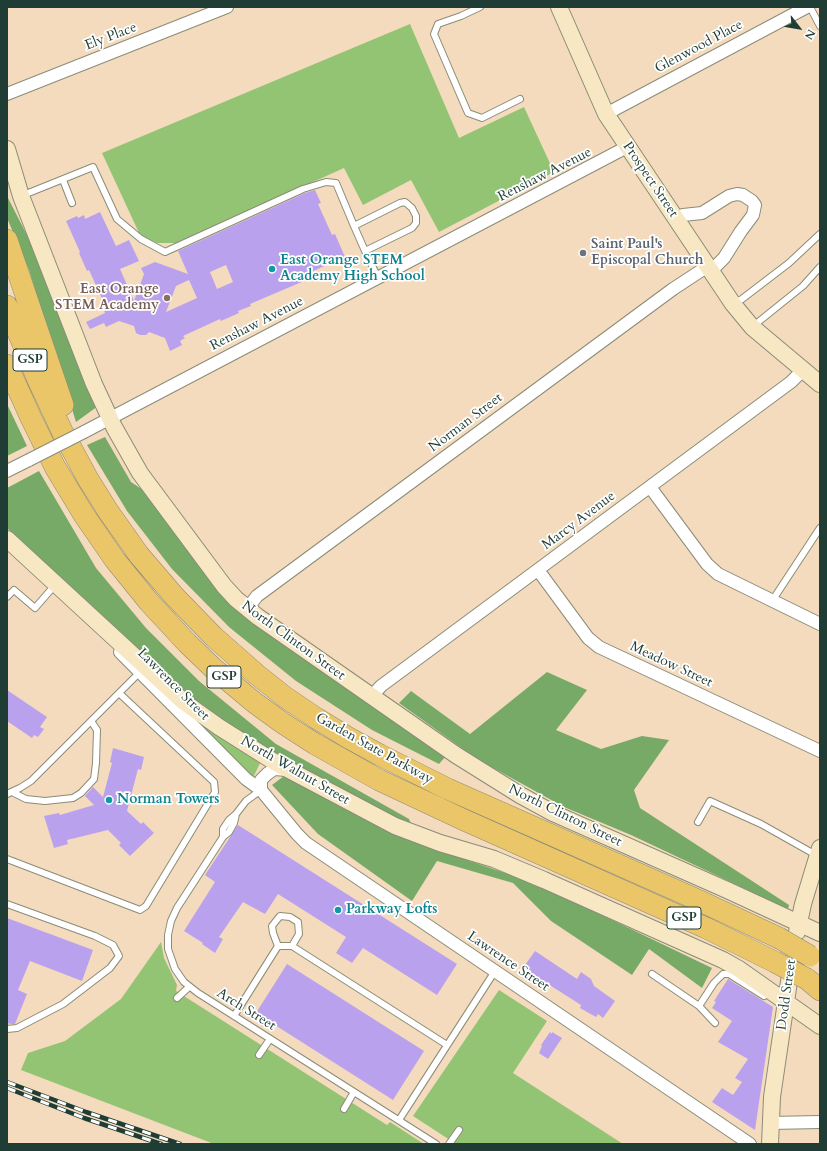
<!DOCTYPE html>
<style>
body{margin:0}
#map{position:relative;width:827px;height:1151px;overflow:hidden;background:#f4dbbd;font-family:Cardo,serif}
canvas{display:block}
.frame{position:absolute;inset:0;border:8px solid #1f3d34;pointer-events:none}
.north{position:absolute;left:779px;top:8px;width:40px;height:40px;-webkit-text-stroke:3px #fff;paint-order:stroke;rotate:121deg;font-size:11px;font-weight:700;line-height:16px;text-align:center;color:#1f3d34}
.north::after{content:'';display:block;margin:auto;width:14px;height:18px;background:#1f3d34;clip-path:polygon(50% 0,100% 100%,50% 72%,0 100%)}
</style>
<div id="map">
<canvas width="827" height="1151"></canvas>
<div class="frame"></div>
<div class="north">N</div>
</div>
<script>
const c = document.querySelector('canvas').getContext('2d');
c.lineJoin = 'round';
function fillPath(path, color) { c.fillStyle = color; c.fill(path, 'evenodd'); }
const toPath = rows => new Path2D(rows.map(r => 'M' + r).join(''));
function trace(path, color, width, dash) { c.strokeStyle = color; c.lineWidth = width; c.lineCap = dash ? 'butt' : 'round'; c.setLineDash(dash || []); c.stroke(path); }
function write(font, color, halo, rows, align = 'center') {
  c.font = font + ' Cardo,serif'; c.lineWidth = 3.5; c.setLineDash([]); c.textBaseline = 'middle'; c.strokeStyle = halo; c.fillStyle = color; for (const [text, x, y, turn = 0] of rows) {
    c.save(); c.translate(x, y); c.rotate((+turn || 0) * Math.PI / 180); c.textAlign = isNaN(turn) ? turn : align; if (halo) c.strokeText(text, 0, 0); c.fillText(text, 0, 0); c.restore();
  }
}
fillPath(toPath([
 [410,24,459,138,524,107,554,172,439,232,411,180,363,205,344,168,178,243,157,243,140,235,102,153],
 [182,709,261,761,253,778],
 [161,942,164,958,177,985,176,991,387,1125,390,1122,424,1144,214,1144,21,1070,28,1053,65,1041,121,999],
 [499,990,547,1021,513,1073,623,1144,456,1144,413,1116]
]), '#93c474');
fillPath(toPath([
 [7,196,34,249,98,406,76,422,29,270,7,218],
 [7,404,27,446,7,456],
 [105,437,131,482,143,490,203,571,446,756,439,764,372,730,296,681,229,627,172,569,127,511,87,445],
 [39,471,96,568,146,628,199,681,276,744,409,819,413,829,329,784,216,719,154,670,7,528,7,488],
 [547,672,587,690,556,730,601,749,642,736,669,740,634,790,640,808,789,905,788,909,631,835,564,807,477,759,399,703,411,691,470,734],
 [284,776,340,806,428,847,535,883,712,968,702,988,649,949,632,975,551,921,513,883,437,861,412,901,318,834,272,785]
]), '#76aa66');
fillPath(toPath([
 [315,190,321,203,318,204,332,235,335,234,345,257,302,276,304,281,250,304,251,306,238,311,239,313,221,321,220,319,183,336,185,338,180,341,182,345,170,351,165,338,149,332,146,335,140,335,136,333,134,326,119,321,106,327,104,323,90,329,86,322,105,313,103,308,106,307,89,270,87,271,79,253,80,252,66,221,77,216,78,218,84,215,85,219,100,212,116,246,129,240,139,261,120,269,134,301,144,274,141,268,155,262,188,274,178,251,305,193],
 [226,265,233,282,217,289,210,272],
 [189,280,197,298,166,312,176,286],
 [7,690,47,717,40,727,44,729,38,737,34,735,32,738,7,721],
 [113,748,144,757,141,770,138,769,127,811,141,824,143,822,154,833,130,856,119,845,121,843,108,830,67,840,68,844,54,848,44,816,59,813,60,815,94,805,85,796,93,787,103,797,112,763,110,762],
 [238,825,457,964,437,995,363,948,352,963,336,953,346,937,278,894,265,914,243,902,219,937,223,939,215,953,202,944,203,943,184,931,215,882,205,875],
 [7,918,93,950,82,981,30,961,18,990,27,994,15,1024,11,1024,7,1023],
 [535,951,577,979,581,972,591,979,594,986,615,1001,603,1018,598,1014,596,1017,580,1008,581,1005,523,968],
 [287,964,424,1051,393,1100,256,1013],
 [728,979,773,1007,755,1130,712,1102,722,1088,733,1095,742,1082,735,1078,748,1059,718,1042,732,1021,712,1008,716,1002,714,1001],
 [550,1032,552,1034,552,1032,562,1038,548,1059,539,1053,542,1046,541,1045]
]), '#baa1ed');
const lane = toPath([
 [480,7,461,16,438,24,434,34,468,113,482,118,520,99],
 [810,7,820,26],
 [63,180,72,203],
 [21,196,93,167,117,219,141,239,165,252,303,189,326,182,336,183,354,226],
 [365,251,412,228,416,223,416,216,412,208,405,202,400,203,354,226,365,251,378,278],
 [734,303,742,299,789,263,820,234],
 [752,327,803,286,820,267],
 [7,597,14,590,35,608,55,585],
 [772,601,820,528],
 [12,792,26,799,45,801,73,798,81,793,94,779,96,763,97,730,91,721],
 [7,794,20,788,31,781,139,673],
 [236,814,234,823,229,832,223,837,177,908,171,921,168,935,168,949,175,969,184,982,198,993,436,1144],
 [698,822,710,801,761,824,816,855],
 [223,837,223,829,229,820,236,814,246,801,261,790],
 [7,859,140,910,146,906,215,792,214,782,119,693],
 [7,904,95,936,113,945,119,956,110,968,63,1004,17,1028,7,1029],
 [278,946,273,933,272,926,280,916,290,917,298,922,299,934,292,946],
 [652,974,699,1006,714,983,723,974,729,974,764,996],
 [177,998,189,987],
 [699,1006,715,1023],
 [234,1016,278,946,292,946,447,1045],
 [259,1055,270,1039],
 [344,1109,354,1092],
 [399,1120,495,971],
 [449,1144,459,1130]
]);
const street = toPath([
 [7,94,227,7],
 [606,114,807,7],
 [676,219,683,215,702,213,729,196,737,194,743,195,752,201,755,205,753,215,741,231,724,258,711,271],
 [84,432,627,147],
 [7,471,29,460],
 [650,487,707,564,718,574,820,624],
 [538,570,588,638,599,647,820,751],
 [247,609,257,596,673,289,708,266],
 [120,652,246,779,261,790,297,834,306,843,750,1144],
 [372,696,381,686,791,382,803,370],
 [261,790,261,780,267,774,274,769,288,770],
 [770,1123,820,1122]
]);
const secondary = toPath([
 [559,7,606,114,733,304,752,327,820,384],
 [7,149,21,196,94,384,114,427,140,473,224,586,236,599,258,617,456,755,520,795,553,813,727,890,820,933],
 [7,539,160,680,184,702,219,727,276,763,395,826,440,843,494,859,544,880,723,960,739,969,820,1026],
 [797,932,803,904,820,848],
 [770,1144,772,1097,792,961]
]);
const highway = toPath([
 [7,240,63,405],
 [7,306,38,380,62,431,88,479,108,511,139,555,175,597,214,637,256,674,285,697,316,718,347,737,380,755,448,789,698,900,779,938],
 [7,365,31,418,55,467,84,515,115,560,149,602,187,643,213,668,255,703,284,724,315,744,379,780,462,819,706,928,775,962],
 [807,979,820,990]
]);
trace(lane, '#8a8c78', 8);
trace(street, '#8a8c78', 14);
trace(secondary, '#8a8c78', 18);
trace(highway, '#8a8c78', 22);
trace(lane, '#fff', 6);
trace(street, '#fff', 12);
trace(secondary, '#f7e8c3', 16);
trace(highway, '#ebc669', 21);
const rail = toPath([
 [7,1082,86,1112,180,1144],
 [7,1088,84,1118,161,1144]
]);
trace(rail, '#1f3d34', 4.5);
trace(rail, '#fff', 3, [9]);
const streetBridge = toPath([
 [29,460,84,432]
]);
const highwayBridge = toPath([
 [779,938,810,956],
 [775,962,807,979]
]);
trace(streetBridge, '#8a8c78', 14, []);
trace(highwayBridge, '#8a8c78', 22, []);
trace(streetBridge, '#fff', 12);
trace(highwayBridge, '#ebc669', 21);
for (const [x, y, r, color] of [
 [583,253,4,"#6b7280"],
 [272,269,4,"#0f9aa8"],
 [167,298,4,"#8d6e63"],
 [109,800,4,"#0f9aa8"],
 [338,910,4,"#0f9aa8"]
]) { const dot = new Path2D(); dot.arc(x, y, r, 0, 2 * Math.PI); c.fillStyle = color; c.fill(dot); trace(dot, '#fff', 1.5); }
for (const [x, y, w] of [
 [30,360,34],
 [224,677,34],
 [684,918,34]
]) { const box = new Path2D(); box.roundRect(x - w / 2, y - 11, w, 22, 3); c.fillStyle = '#fff'; c.fill(box); trace(box, '#1f3d34', 1); }
write('bold 13px', '#1f3d34', null, [
 ["GSP",30,360],
 ["GSP",224,677],
 ["GSP",684,918]
]);
write('14px', '#1f3d34', '#fff', [
 ["Ely Place",111,37,-21],
 ["Glenwood Place",699,47,-28],
 ["Renshaw Avenue",545,175,-27],
 ["Prospect Street",650,180,56],
 ["Renshaw Avenue",257,324,-27],
 ["Norman Street",466,423,-37],
 ["Marcy Avenue",579,521,-37],
 ["North Clinton Street",293,641,36],
 ["Meadow Street",671,665,25],
 ["Lawrence Street",173,685,45],
 ["Garden State Parkway",374,749,29],
 ["North Walnut Street",295,771,30],
 ["North Clinton Street",565,816,26],
 ["Lawrence Street",508,962,34],
 ["Dodd Street",787,995,-82],
 ["Arch Street",246,1010,32]
]);
write('bold 14px', '#5b616d', '#fff', [
 ["Saint Paul's",591,245],
 ["Episcopal Church",591,261]
], 'left');
write('bold 14px', '#0d838f', '#fff', [
 ["East Orange STEM",280,261],
 ["Academy High School",280,277],
 ["Norman Towers",117,800],
 ["Parkway Lofts",346,910]
], 'left');
write('bold 14px', '#785e54', '#fff', [
 ["East Orange",159,290],
 ["STEM Academy",159,306]
], 'right');
</script>
